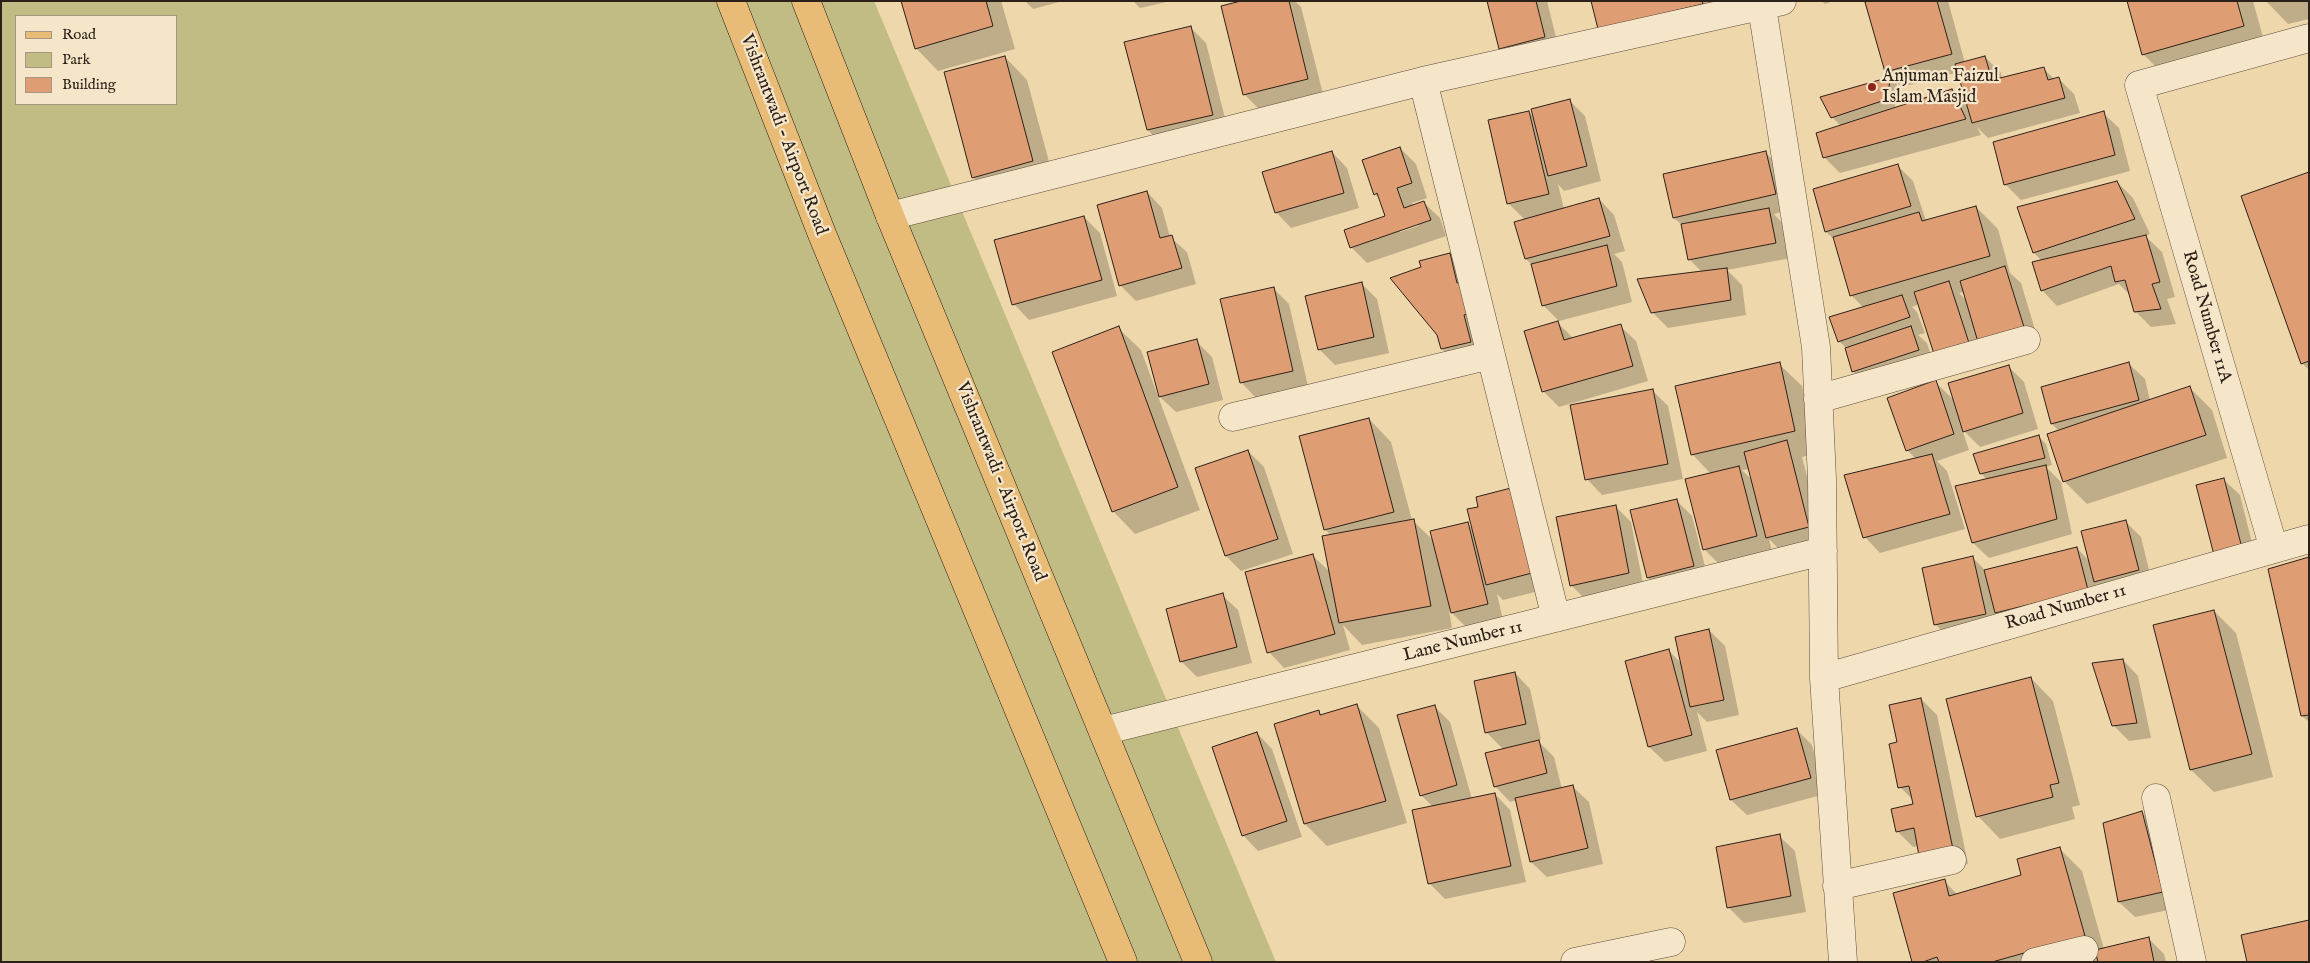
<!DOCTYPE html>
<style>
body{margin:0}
#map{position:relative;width:2310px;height:963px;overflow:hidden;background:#efd7ac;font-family:"IM FELL English",serif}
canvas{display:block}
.frame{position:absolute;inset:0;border:2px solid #2c2118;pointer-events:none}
.legend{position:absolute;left:15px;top:15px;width:162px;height:90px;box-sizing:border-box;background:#f5e5c9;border:1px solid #a59782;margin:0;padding:6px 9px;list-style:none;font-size:15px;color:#2c2118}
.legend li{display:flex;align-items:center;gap:10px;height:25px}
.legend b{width:25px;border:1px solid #a59782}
</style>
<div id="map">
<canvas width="2310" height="963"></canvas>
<div class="frame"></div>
<ul class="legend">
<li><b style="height:6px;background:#e8bc76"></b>Road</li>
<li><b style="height:14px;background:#c1bc84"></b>Park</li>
<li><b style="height:14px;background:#df9d74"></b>Building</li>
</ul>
</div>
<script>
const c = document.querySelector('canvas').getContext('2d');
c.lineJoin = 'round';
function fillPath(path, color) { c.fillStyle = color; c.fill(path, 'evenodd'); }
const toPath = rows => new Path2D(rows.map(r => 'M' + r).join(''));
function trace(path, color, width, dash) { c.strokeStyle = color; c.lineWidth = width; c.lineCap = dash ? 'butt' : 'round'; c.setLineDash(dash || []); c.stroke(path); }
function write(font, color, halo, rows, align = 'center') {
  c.font = font + ' "IM FELL English",serif'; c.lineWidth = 4.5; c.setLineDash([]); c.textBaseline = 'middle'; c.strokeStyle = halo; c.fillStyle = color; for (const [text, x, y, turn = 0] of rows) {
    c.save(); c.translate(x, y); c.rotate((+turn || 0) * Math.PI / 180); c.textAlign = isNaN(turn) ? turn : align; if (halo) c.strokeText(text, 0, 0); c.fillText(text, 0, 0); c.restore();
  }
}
fillPath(toPath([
 [1,1,874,1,1276,962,1,962],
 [16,16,176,16,176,104,16,104]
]), '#c1bc84');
fillPath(toPath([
 [902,1,1001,1,1015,49,938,71,916,48],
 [1025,1,1063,1,1033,9],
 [1133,1,1171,1,1140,8],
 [1246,1,1295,1,1301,7,1323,94,1260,110,1244,94],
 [1488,1,1547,1,1560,53,1516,64,1501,49],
 [1593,1,1714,1,1718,20],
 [1822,1,1833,1,1825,4],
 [1864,1,1948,1,1965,63,1985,57,2001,73,2002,79,2043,68,2054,79,2058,78,2074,94,2080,113,1988,138,1977,127,1981,135,1840,173,1824,157,1841,126,1832,117,1822,98,1892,78,1886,72],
 [1959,72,1968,106,1952,90,1895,108,1897,83,1902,87],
 [2129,1,2253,1,2266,48,2166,77,2143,54],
 [2309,1,2309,19,2288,24,2266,1],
 [1190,27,1206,43,1228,130,1163,146,1148,130],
 [1005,57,1027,80,1055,184,996,200,973,177],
 [1570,101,1585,116,1601,181,1564,191,1558,184,1564,209,1599,199,1614,215,1625,251,1614,254,1622,262,1632,302,1559,321,1543,305,1533,266,1526,259,1516,223,1525,220,1508,203,1529,112,1534,117],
 [2103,113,2119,128,2130,171,2021,200,2006,185],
 [1400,148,1416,164,1427,198,1412,203,1413,206,1424,203,1440,218,1446,236,1367,263,1351,247,1387,217,1381,201,1375,194],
 [1417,223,1418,226,1400,232,1400,229],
 [1332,152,1347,168,1359,208,1291,228,1276,212],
 [1765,152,1781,168,1791,210,1774,214,1784,225,1791,258,1727,270,1742,285,1746,315,1668,328,1652,312,1702,272,1689,259,1683,226,1674,218],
 [1897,165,1913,181,1926,221,1976,207,1998,229,2010,273,2021,283,2039,343,1985,361,1919,304,1912,307,1917,312,1925,333,1918,335,1927,343,1934,365,1869,387,1853,371,1846,348,1839,341,1864,308,1851,295,1836,241,1826,232,1814,190],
 [1964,292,1967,301,1959,293],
 [2309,173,2309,370,2302,363],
 [2117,182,2133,198,2150,234,2145,236,2162,252,2175,297,2167,299,2176,324,2151,327,2135,311,2131,296,2119,284,2057,306,2042,290,2042,261,2034,253],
 [1147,192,1162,208,1170,237,1187,252,1196,284,1136,301,1120,285],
 [1084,217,1100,233,1117,296,1029,320,1014,304],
 [1449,255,1465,271,1486,358,1458,364,1442,349,1422,268],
 [1362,284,1377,299,1389,353,1335,365,1319,349],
 [1273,288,1289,304,1308,386,1256,398,1241,382],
 [1558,323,1574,339,1620,326,1636,341,1648,381,1559,407,1543,391],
 [1118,328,1141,350,1200,510,1135,534,1113,511],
 [1196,341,1212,357,1223,400,1176,412,1160,397],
 [1779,364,1802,386,1816,453,1802,457,1824,543,1783,553,1769,539,1772,551,1720,565,1704,549,1711,474,1692,454],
 [1750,469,1753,481,1742,470],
 [2129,364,2145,379,2150,401,2190,388,2212,410,2227,458,2087,504,2064,481,2059,431,2052,424],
 [2008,366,2024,382,2038,429,1980,447,1962,429,1969,450,1937,461,1947,471,1965,529,1880,553,1865,537,1916,459,1907,450,1935,382,1955,401],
 [1652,390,1668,406,1683,479,1602,495,1587,479],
 [1369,419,1391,442,1412,520,1433,540,1467,523,1474,530,1469,510,1547,589,1503,600,1497,594,1503,620,1467,628,1449,610,1452,628,1362,645,1343,625,1350,650,1284,668,1269,652,1312,555,1331,573,1331,536,1325,529],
 [2038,436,2046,444,2052,465,2046,467,2061,482,2072,534,1989,558,1973,543,1987,480,1981,473],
 [1248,451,1264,467,1293,554,1241,571,1226,556,1197,469],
 [2224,480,2240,495,2257,563,2215,555],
 [1676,500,1692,516,1709,582,1664,593,1648,578,1631,511],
 [1615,506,1631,522,1644,589,1587,601,1571,585],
 [2125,521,2141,537,2153,586,2111,597,2097,583,2103,606,2012,628,1997,614,2001,629,1951,640,1935,624,1973,558,1986,571,2077,548,2090,562],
 [2309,558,2309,722,2302,716],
 [1222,595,1238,610,1252,663,1197,677,1182,662,1168,609],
 [2214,611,2236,633,2273,777,2214,792,2191,770],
 [1709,630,1725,646,1739,715,1707,722,1697,712,1707,751,1665,762,1649,747,1627,662,1669,651,1682,664],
 [2123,660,2138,676,2151,738,2129,741,2113,725],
 [1515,673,1530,689,1541,739,1537,740,1554,757,1562,789,1573,787,1589,802,1603,864,1547,877,1531,862,1517,800,1510,802,1495,786,1504,750,1486,732],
 [2031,678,2053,701,2080,805,2072,807,2075,819,2000,839,1978,816],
 [1921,699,1937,715,1968,864,1936,871,1919,846,1913,847,1897,831,1915,805,1914,801,1900,787,1898,743],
 [1357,706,1379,728,1407,823,1327,846,1305,824,1276,724,1319,712,1322,715],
 [1434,706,1450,722,1472,799,1495,794,1510,810,1526,882,1445,899,1429,883,1433,807,1421,795],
 [1796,729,1812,745,1825,794,1747,815,1731,800],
 [1257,733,1272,749,1302,837,1258,851,1243,835],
 [2142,812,2158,828,2178,908,2135,917,2119,902],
 [1779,836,1795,851,1806,912,1744,923,1728,907],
 [2060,849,2082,871,2104,949,2148,938,2164,954,2166,962,1914,962,1944,881,1958,895,2023,876]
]), '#0003');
const building = toPath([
 [901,1,986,1,993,26,915,49,901,1],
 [1241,1,1289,1,1308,79,1243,95,1221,6,1241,1],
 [1487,1,1536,1,1545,37,1499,49,1487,1],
 [1591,1,1702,1,1703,4,1598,29,1591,1],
 [1868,1,1937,1,1952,54,1885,72,1865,2,1868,1],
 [2127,1,2237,1,2244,26,2142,55,2127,1],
 [1191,26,1213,115,1147,130,1124,42,1191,26],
 [1005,56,1033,161,972,178,944,72,1005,56],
 [1985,56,1992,80,2044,67,2048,80,2059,77,2065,98,1972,123,1955,64,1985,56],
 [1890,77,1888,99,1831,118,1820,97,1890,77],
 [1952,89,1966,119,1823,158,1816,133,1952,89],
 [1570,99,1587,166,1548,176,1531,109,1570,99],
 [1529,111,1549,194,1507,204,1488,120,1529,111],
 [2104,111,2115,155,2004,185,1993,142,2104,111],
 [1400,147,1412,183,1397,188,1404,208,1424,201,1431,220,1350,248,1344,230,1385,216,1377,193,1374,195,1362,160,1400,147],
 [1332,151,1344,193,1275,213,1262,172,1332,151],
 [1766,151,1776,194,1673,218,1663,174,1766,151],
 [1898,164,1911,206,1825,232,1813,189,1898,164],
 [2309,172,2309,361,2301,364,2241,196,2309,172],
 [2117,181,2135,219,2033,253,2017,207,2117,181],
 [1147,191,1160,238,1172,235,1182,268,1119,286,1097,205,1147,191],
 [1599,198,1610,236,1525,259,1514,222,1599,198],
 [1976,206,1990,256,1850,296,1833,237,1919,212,1922,221,1976,206],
 [1769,208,1776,243,1688,260,1681,224,1769,208],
 [1084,216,1102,280,1012,305,994,240,1084,216],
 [2146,235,2160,282,2152,284,2161,309,2134,312,2125,280,2115,282,2111,266,2041,291,2032,262,2146,235],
 [1607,245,1617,286,1542,306,1531,264,1607,245],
 [1450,253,1457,283,1465,282,1472,313,1464,315,1471,342,1441,349,1437,335,1390,278,1421,267,1419,261,1450,253],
 [2005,266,2024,327,1978,342,1960,281,2005,266],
 [1727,268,1731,300,1651,313,1637,279,1727,268],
 [1949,281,1970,346,1935,357,1914,292,1949,281],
 [1362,282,1374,337,1318,350,1305,296,1362,282],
 [1274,287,1293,371,1240,383,1220,299,1274,287],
 [1902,295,1910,317,1838,342,1829,317,1902,295],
 [1558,321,1564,340,1621,324,1633,366,1542,392,1524,331,1558,321],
 [1119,326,1178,487,1112,512,1052,352,1119,326],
 [1911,326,1919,350,1852,372,1845,348,1911,326],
 [1197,339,1209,384,1159,397,1147,352,1197,339],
 [1780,362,1795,431,1691,455,1675,386,1780,362],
 [2129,362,2139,400,2051,424,2041,387,2129,362],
 [2009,365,2023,413,1963,432,1948,383,2009,365],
 [1936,380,1954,434,1906,451,1887,398,1936,380],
 [2190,386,2206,435,2063,482,2047,434,2190,386],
 [1653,389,1668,464,1585,480,1570,405,1653,389],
 [1369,418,1394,512,1324,530,1299,436,1369,418],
 [2039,435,2045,458,1980,474,1973,454,2039,435],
 [1787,440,1809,527,1766,538,1744,452,1787,440],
 [1248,450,1278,539,1225,556,1195,468,1248,450],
 [1932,454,1950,514,1863,538,1844,475,1932,454],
 [2046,465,2057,519,1972,543,1955,486,2046,465],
 [1739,466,1757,536,1703,550,1685,479,1739,466],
 [2224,478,2242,548,2214,555,2196,485,2224,478],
 [1511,488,1532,573,1486,585,1467,509,1478,507,1476,497,1511,488],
 [1677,499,1694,566,1647,578,1630,510,1677,499],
 [1616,505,1629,573,1570,586,1556,517,1616,505],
 [1414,519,1431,606,1339,623,1322,536,1414,519],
 [2126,520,2139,570,2094,582,2081,531,2126,520],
 [1468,522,1488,604,1451,613,1430,531,1468,522],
 [2077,547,2088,590,1995,613,1984,570,2077,547],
 [1313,554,1335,634,1267,653,1245,572,1313,554],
 [1973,556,1986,614,1934,625,1922,568,1973,556],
 [2309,557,2309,715,2301,716,2268,569,2309,557],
 [1223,593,1237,647,1180,662,1166,609,1223,593],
 [2214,610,2252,754,2190,770,2153,625,2214,610],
 [1709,629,1724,700,1690,707,1675,637,1709,629],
 [1669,649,1692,735,1648,747,1625,661,1669,649],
 [2123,659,2137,723,2112,726,2092,663,2123,659],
 [1515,672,1526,724,1485,733,1474,681,1515,672],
 [2031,677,2059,783,2050,785,2053,797,1976,817,1946,699,2031,677],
 [1921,698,1953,849,1919,856,1914,828,1896,832,1891,809,1913,804,1909,786,1898,788,1889,744,1897,742,1889,705,1921,698],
 [1357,704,1386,801,1304,824,1274,724,1319,710,1320,715,1357,704],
 [1435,705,1457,785,1420,796,1397,715,1435,705],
 [1797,728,1811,778,1730,800,1716,750,1797,728],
 [1257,732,1287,821,1242,836,1212,747,1257,732],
 [1539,740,1547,773,1494,787,1485,753,1539,740],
 [1573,785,1588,848,1530,862,1515,798,1573,785],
 [1495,793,1511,866,1428,884,1412,810,1495,793],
 [2142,811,2163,892,2118,902,2103,823,2142,811],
 [1780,834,1791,896,1727,908,1716,847,1780,834],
 [2060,847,2085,936,1992,962,1939,962,1937,957,1923,962,1912,962,1893,893,1945,879,1949,896,2021,875,2017,859,2060,847],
 [2309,920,2309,962,2247,962,2241,935,2309,920],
 [2149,937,2154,962,2098,962,2095,950,2149,937]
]);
fillPath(building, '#df9d74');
trace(building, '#2c2118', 1);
const minor = toPath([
 [1761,1,1816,347,1822,479,1824,678,1843,962],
 [1423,81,1556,618],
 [890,216,1423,81,1782,1],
 [1818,399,2026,340],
 [1233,417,1491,355],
 [2274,549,2139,85,2309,38],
 [1824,678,2309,539],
 [1103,731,1823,551],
 [2156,798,2192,962],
 [1837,886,1952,860],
 [1575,962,1671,942],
 [2035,962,2084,950]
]);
const primary = toPath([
 [731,1,822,234,1123,962],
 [806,1,890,216,1198,962]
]);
trace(minor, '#5d4e3d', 29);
trace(primary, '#2c2118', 29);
trace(minor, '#f5e5c9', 28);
trace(primary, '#e8bc76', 28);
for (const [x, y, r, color] of [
 [1872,87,5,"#8f2418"]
]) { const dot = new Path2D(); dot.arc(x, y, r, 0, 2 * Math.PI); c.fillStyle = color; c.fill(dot); trace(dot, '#f5e5c9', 2); }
write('18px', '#2c2118', '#f5e5c9', [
 ["Anjuman Faizul",1882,77],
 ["Islam Masjid",1882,98]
], 'left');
write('18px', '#2c2118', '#f5e5c9', [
 ["Vishrantwadi - Airport Road",783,135,69],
 ["Road Number 11A",2206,317,74],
 ["Vishrantwadi - Airport Road",1000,482,68],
 ["Road Number 11",2066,608,-16],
 ["Lane Number 11",1463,642,-14]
]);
</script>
